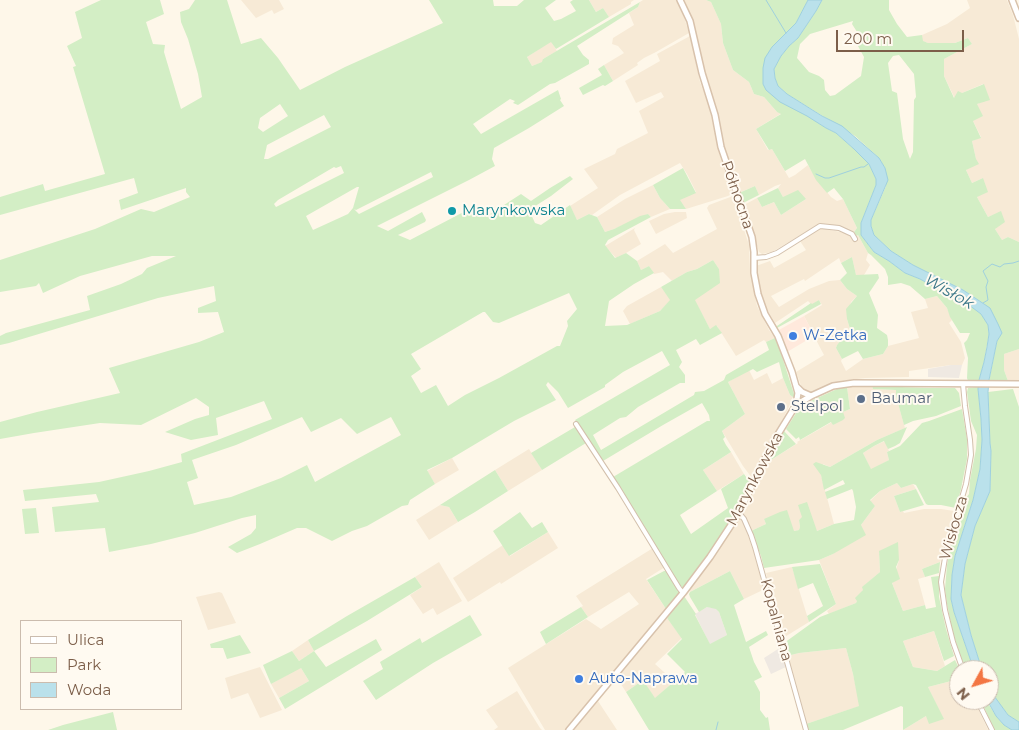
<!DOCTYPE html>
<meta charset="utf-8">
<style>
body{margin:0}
#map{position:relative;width:1019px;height:730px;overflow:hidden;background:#fef7e9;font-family:Montserrat,sans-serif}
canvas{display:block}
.legend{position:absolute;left:20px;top:620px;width:162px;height:90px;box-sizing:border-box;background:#fffaf1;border:1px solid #cbbcae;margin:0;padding:6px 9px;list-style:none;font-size:15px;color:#7c5e49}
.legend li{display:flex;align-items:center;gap:10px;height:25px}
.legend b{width:25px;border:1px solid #cbbcae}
.north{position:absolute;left:949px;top:660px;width:50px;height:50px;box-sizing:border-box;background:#fffaf1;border:1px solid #cbbcae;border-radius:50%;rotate:231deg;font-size:14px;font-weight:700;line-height:20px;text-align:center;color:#7c5e49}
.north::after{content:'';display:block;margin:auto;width:18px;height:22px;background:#f37643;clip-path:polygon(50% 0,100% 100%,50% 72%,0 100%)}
.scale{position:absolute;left:836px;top:30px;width:128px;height:22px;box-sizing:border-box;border:2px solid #7c5e49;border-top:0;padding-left:6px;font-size:15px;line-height:18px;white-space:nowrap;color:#7c5e49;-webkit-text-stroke:4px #fffaf1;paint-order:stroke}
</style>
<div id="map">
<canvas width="1019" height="730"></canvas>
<ul class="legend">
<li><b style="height:6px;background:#fff"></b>Ulica</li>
<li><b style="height:14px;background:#d3eec5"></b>Park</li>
<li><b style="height:14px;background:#bae1eb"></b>Woda</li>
</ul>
<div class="north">N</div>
<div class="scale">200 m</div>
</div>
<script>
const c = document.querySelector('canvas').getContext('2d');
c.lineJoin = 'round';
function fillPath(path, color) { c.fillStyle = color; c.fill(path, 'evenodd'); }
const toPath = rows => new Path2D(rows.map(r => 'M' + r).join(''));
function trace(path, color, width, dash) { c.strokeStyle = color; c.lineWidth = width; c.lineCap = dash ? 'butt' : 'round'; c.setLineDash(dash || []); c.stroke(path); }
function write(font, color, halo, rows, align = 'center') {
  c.font = font + ' Montserrat,sans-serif'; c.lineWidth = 4; c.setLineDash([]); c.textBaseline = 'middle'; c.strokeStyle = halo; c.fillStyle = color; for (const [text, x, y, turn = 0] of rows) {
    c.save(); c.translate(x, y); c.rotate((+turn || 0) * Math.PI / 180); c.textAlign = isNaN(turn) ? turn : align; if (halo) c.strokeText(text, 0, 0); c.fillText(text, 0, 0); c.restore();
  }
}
fillPath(toPath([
 [241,0,279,0,284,9,274,14,272,10,256,18],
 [589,0,634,0,631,2,631,4,609,17,603,8,596,12],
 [643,0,676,0,684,17,689,33,656,52,644,58,637,63,638,65,613,81,604,65,624,53,618,46,612,44,613,38,634,25,629,13,638,7,640,2],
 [684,0,706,0,711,2,721,24,723,43,733,70,749,82,754,94,764,97,777,112,782,113,756,129,768,150,772,149,789,178,795,175,808,165,817,180,831,197,837,201,843,199,857,228,854,232,843,227,825,225,816,226,772,252,762,254,759,252,744,205,757,198,762,207,774,202,781,215,806,199,783,197,778,188,781,184,775,186,759,195,755,186,739,193,723,147,716,110,705,77,691,16],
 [967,0,1007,0,1013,15,1019,39,1019,242,1008,237,1002,240,995,229,1001,212,988,217,977,197,983,178,972,183,966,170,976,159,972,141,981,137,973,121,977,104,989,99,983,84,962,93,955,99,944,76,944,59,972,44,968,38,955,43,928,43,922,41,922,35,947,24,970,8],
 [690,36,700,82,709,105,719,153,732,194,728,196,686,209,679,200,696,192,687,174,680,163,620,195,592,215,589,214,577,220,570,206,598,188,584,169,615,154,617,149,648,133,639,111,664,97,661,92,636,103,625,81,660,61,657,54],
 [551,41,557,51,543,59,543,62,532,66,527,57],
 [653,185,660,198,670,209,651,217,648,214,614,229,605,232,597,217,625,199],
 [733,196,749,245,750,270,757,306,769,330,775,338,766,342,764,340,736,356,717,326,710,329,694,300,719,279,719,269,713,260,697,269,687,272,672,281,663,272,654,274,649,266,641,270,637,261,665,244,673,253,717,229,707,208,709,205],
 [675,212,686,212,687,218,656,234,649,221,664,214],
 [635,228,634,230,641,244,626,253,616,258,605,246],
 [819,229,825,229,846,233,852,238,858,235,868,253,866,260,870,265,864,275,856,275,852,257,841,263,839,258,805,281,804,279,771,296,779,307,809,289,829,281,840,280,847,289,857,296,851,302,847,319,850,329,837,345,836,348,842,359,841,361,846,371,863,359,883,354,888,346,919,338,911,312,928,308,925,299,937,296,947,308,952,320,949,323,961,342,965,358,962,365,951,365,909,371,909,377,865,378,841,381,812,392,806,391,802,388,796,372,824,355,814,336,813,333,804,316,822,305,819,300,812,305,808,301,775,323,763,302,764,300,760,293,756,266,770,261,774,268,806,250,800,241],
 [661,287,671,300,660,311,630,324,623,311,627,306],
 [1019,349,1019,382,1008,381,1004,370,1004,354],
 [749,370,754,380,767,373,772,384,783,378,790,395,793,397,788,409,752,478,743,466,722,431,745,414,728,382],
 [872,386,873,389,896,390,896,396,905,428,877,440,830,467,823,464,821,475,834,524,817,531,802,518,799,520,800,527,799,530,794,531,764,519,766,524,751,531,743,513,769,460,771,460,798,443,797,442,832,422,833,425,843,412,850,409,847,387],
 [885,441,889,451,887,452,889,460,871,470,863,453,874,446],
 [529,449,542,470,508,491,495,470],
 [731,452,744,474,717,491,703,470],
 [452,458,459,470,435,484,427,471],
 [897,483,901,488,913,484,916,489,894,496,900,512,903,511,904,513,924,509,941,509,954,511,940,562,922,569,925,577,918,579,925,605,903,611,892,583,899,560,879,551,880,572,863,587,863,590,856,603,829,614,827,611,836,604,819,560,833,554,861,525,875,506,870,501,880,491],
 [440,505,449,507,458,522,429,540,416,520],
 [740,518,750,537,765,589,744,599,730,571,690,592,689,590,705,569],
 [548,532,558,548,501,584,500,582,468,602,453,578,503,545,510,556],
 [653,548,665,567,646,579,666,609,566,730,545,730,508,668,586,619,601,629,639,604,629,592,588,617,581,607,583,606,576,596],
 [439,562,462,601,437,615,433,608,423,614,410,595,422,587,415,577],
 [792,567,809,622,783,638,781,637,766,573],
 [219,592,222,593,236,623,208,630,196,597],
 [667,618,682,638,655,664,674,681,655,699,643,680,626,692,617,678],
 [934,631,945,666,937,671,913,667,903,641],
 [308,640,314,651,299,661,292,651],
 [846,648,853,674,860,706,806,724,787,656,799,653],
 [260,667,282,710,260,718,248,693,231,699,225,678],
 [299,668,301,668,309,681,279,698,271,684],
 [959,679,959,700,974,700,988,730,903,730,926,716,943,719,928,687],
 [517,691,540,728,542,730,494,730,498,727,486,710],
 [598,701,617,730,574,730,582,720]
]), '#f7ead6');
fillPath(toPath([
 [804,316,813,333,814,336,787,352,777,331]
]), '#ffe9dc');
fillPath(toPath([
 [951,365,962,365,959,378,928,377,928,369],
 [707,607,716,608,719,612,727,635,710,645,695,614],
 [778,649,781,650,786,667,771,674,764,658]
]), '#efe9e2');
fillPath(toPath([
 [101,0,160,0,164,14,146,22,153,44,165,45,164,52,181,109,202,97,198,74,188,39,181,22,180,12,189,9,195,0,227,0,241,44,261,38,278,58,300,90,345,67,443,23,429,0,493,0,494,6,517,6,524,0,556,0,545,8,554,21,561,19,576,11,570,2,573,0,589,0,596,12,603,8,609,17,556,49,551,42,527,57,532,66,542,62,543,59,640,2,638,7,577,46,583,55,589,60,589,64,555,83,550,84,518,105,513,103,515,101,510,99,473,124,481,134,558,90,561,99,560,100,564,106,529,128,494,148,492,159,495,166,469,180,377,226,388,231,422,212,426,220,425,222,398,235,410,240,475,206,487,216,521,194,531,201,550,188,570,176,573,179,551,196,529,210,535,223,541,225,570,205,577,220,589,214,597,217,605,232,614,229,640,216,648,214,651,217,608,240,605,245,615,258,626,253,637,261,641,270,649,266,654,273,634,284,609,301,605,326,627,325,660,311,670,300,661,287,687,272,697,269,713,260,719,269,720,283,695,300,710,329,716,325,722,333,700,345,696,339,676,350,682,362,679,367,685,375,685,383,680,383,638,407,626,417,620,418,593,435,601,450,694,395,695,392,704,391,724,380,726,375,769,350,766,342,775,338,779,347,795,397,793,397,790,395,783,378,779,362,757,372,753,369,728,382,745,414,722,431,725,437,723,439,726,445,731,452,703,470,717,491,680,515,691,534,728,508,721,489,744,474,751,484,724,532,685,587,682,587,679,586,613,477,707,421,710,421,709,415,702,403,663,425,603,461,575,420,670,365,662,351,623,372,605,385,605,387,568,408,558,392,548,382,546,385,556,400,514,421,452,458,427,470,435,484,410,500,408,505,402,506,367,526,352,531,332,541,306,528,297,528,260,544,237,553,228,547,251,534,256,528,256,515,242,518,195,533,151,544,109,552,105,528,55,532,52,507,99,502,96,494,25,501,23,490,99,482,149,471,182,462,181,454,272,419,264,401,216,418,218,435,191,440,165,432,195,419,209,415,209,407,196,398,141,425,100,423,34,433,0,439,0,422,37,412,120,393,109,368,199,342,224,332,218,312,198,313,198,308,216,301,214,286,158,298,9,343,0,345,0,336,6,333,90,310,87,296,121,284,142,274,147,268,176,256,152,256,80,276,43,293,39,283,36,286,0,292,0,260,95,229,141,209,154,212,190,197,186,192,186,188,121,210,119,200,138,193,134,178,0,215,0,197,43,184,45,191,105,174,73,67,76,66,67,46,82,38,75,12],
 [280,104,288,116,263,132,258,128,260,118],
 [324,115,331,127,268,159,264,159,267,145],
 [341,166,344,173,276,207,274,204,278,200,334,167,336,168],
 [431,172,433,177,359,214,354,209,356,210],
 [357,187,359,187,353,208,348,214,313,230,306,216],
 [569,293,577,309,567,321,568,326,560,346,557,346,499,378,465,395,448,406,436,385,421,393,411,376,421,369,411,354,483,312,485,312,493,322,499,323],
 [302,417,311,432,341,418,357,434,391,417,401,435,315,482,307,465,281,478,231,497,194,505,187,482,198,478,192,460,236,445],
 [706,0,808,0,796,23,772,47,763,84,826,128,836,133,854,149,869,164,876,179,876,185,861,223,861,235,874,252,889,261,905,273,920,279,969,305,981,314,988,325,989,334,984,362,979,380,968,381,967,378,968,358,964,343,967,340,970,333,960,333,950,317,947,308,937,296,925,299,910,286,901,283,888,285,888,277,885,269,871,255,868,253,858,235,856,236,854,232,857,228,843,199,834,188,827,193,816,180,805,159,785,171,772,149,769,150,756,129,781,114,777,112,764,97,754,94,749,82,733,70,723,43,721,24,711,2],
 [822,0,889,0,889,10,897,24,907,37,922,35,923,41,928,43,955,43,968,38,972,44,944,59,944,76,954,98,958,91,962,93,984,84,990,100,977,104,983,116,973,121,981,138,972,141,976,159,979,164,966,170,972,183,983,178,988,192,977,197,988,217,1001,211,1005,222,995,229,1002,240,1008,237,1019,242,1019,349,1004,354,1004,370,1008,381,989,381,997,341,1001,333,984,304,963,290,913,265,891,251,874,235,871,226,871,220,886,186,885,168,879,158,855,136,787,94,778,86,775,78,774,69,781,56,789,46,798,38,816,11],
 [853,21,852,24,859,35,858,46,864,57,861,76,835,95,830,96,825,90,824,80,819,76,809,72,797,58,800,44,810,34],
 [899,55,914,74,916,97,914,100,913,152,910,159,903,139,897,93,892,91,888,63,893,56],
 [604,65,613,81,605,86,603,85,583,95,579,88,602,75,598,69],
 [683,168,696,193,680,200,686,209,670,209,660,198,653,185],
 [755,186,759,195,743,203,739,193],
 [778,188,783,197,798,190,806,199,781,215,774,202,762,207,757,198],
 [852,257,856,275,878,274,879,278,869,293,878,315,877,328,887,335,888,340,888,346,883,354,863,359,858,351,842,359,836,348,837,345,850,329,847,319,846,309,857,296,847,289,840,280,847,273,841,263],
 [819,300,821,304,777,328,777,326,811,303,812,304],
 [872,386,929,388,955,388,959,393,961,406,936,416,913,421,904,425,896,396,896,390,873,389],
 [847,387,850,409,843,412,845,418,843,420,833,425,831,422,800,440,799,437,796,439,786,429,798,410,804,404,837,389],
 [978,387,981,419,982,440,980,469,973,500,955,556,952,575,951,599,954,612,974,670,967,670,960,656,952,629,947,604,945,589,947,565,951,545,966,498,969,494,970,480,976,449,977,435,971,421,967,392,968,388],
 [1013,389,1019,407,1019,722,1008,715,990,691,989,670,982,670,971,635,961,595,965,564,975,526,990,491,991,451,990,443,988,392],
 [962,409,967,439,967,459,961,489,956,508,941,505,928,505,926,504,916,485,913,484,901,488,897,483,880,491,870,500,875,506,861,525,866,535,833,554,819,560,764,568,761,556,751,531,766,524,764,519,780,512,787,510,794,531,799,530,800,527,799,520,802,517,798,505,807,502,817,531,834,524,854,520,856,507,853,491,852,489,827,499,825,492,845,484,843,480,824,490,821,475,813,464,816,462,830,467,877,440,907,427,900,443,895,446,888,449,884,441,874,446,863,453,871,469,889,460,887,452,900,446,922,423,929,421],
 [575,427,586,443,542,470,531,453],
 [784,431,796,444,771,460,769,460],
 [495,470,508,491,475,512,458,522,449,507,440,505],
 [916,489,924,505,900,512,894,496],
 [36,508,39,533,25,534,22,509],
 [520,512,532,528,542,522,548,532,509,556,493,531],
 [898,542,899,560,896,567,900,579,892,583,903,611,925,605,926,609,936,607,931,577,939,576,939,597,946,629,954,656,944,661,934,631,903,641,913,667,937,671,955,660,960,670,959,670,959,679,928,687,944,719,929,724,926,716,903,730,903,707,901,706,843,730,808,730,806,724,859,706,853,674,846,648,799,653,787,656,784,643,820,617,856,603,857,601,855,598,863,590,862,587,880,572,879,551],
 [940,562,939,573,925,577,922,569],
 [820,564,836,604,809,622,807,616,823,606,813,583,798,589,792,567],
 [664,571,667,571,680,592,679,594,666,609,647,580],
 [730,571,744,599,734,605,746,642,766,631,768,635,749,647,754,662,762,677,754,681,760,692,760,710,766,718,768,717,770,730,649,730,626,692,643,680,655,698,685,672,667,654,682,639,667,618,684,596,696,614,695,615,710,644,727,635,719,612,716,609,707,607,699,612,690,597,689,594,690,592],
 [415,577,422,587,367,621,314,651,326,667,376,639,382,650,285,709,279,698,309,681,301,668,271,684,263,665,292,651,299,661,314,651,308,640,347,616],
 [581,607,588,617,546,644,540,632],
 [470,615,482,635,433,663,376,700,363,681,383,669,380,662,420,638,422,643],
 [240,635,251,653,227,659,223,648,211,648,210,644],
 [981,700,986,700,996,716,1004,725,1012,730,994,730],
 [113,712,117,730,48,730,63,725]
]), '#d3eec5');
const water = toPath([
 [808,0,822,0,816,11,798,38,789,46,781,56,774,69,775,78,778,86,787,94,822,116,842,126,879,158,885,168,888,180,871,220,871,226,874,235,891,251,913,265,963,290,990,308,998,324,1002,333,997,341,989,380,988,392,990,443,991,451,990,491,975,526,965,564,961,595,971,635,982,670,974,670,954,612,951,599,952,575,955,556,973,500,980,469,982,440,981,419,978,389,979,380,984,362,987,347,989,334,988,325,981,314,969,305,920,279,905,273,889,261,874,252,861,235,861,223,876,185,876,179,869,164,854,149,836,133,826,128,807,116,780,102,766,90,763,84,763,68,765,58,772,47,796,23,808,0],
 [989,689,1008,715,1019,722,1019,730,1012,730,1004,725,996,716,987,700,989,700,989,689]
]);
fillPath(water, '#bae1eb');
trace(water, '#9fd0de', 1);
trace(toPath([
 [766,0,786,33],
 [816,174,825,178,829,178,861,167,864,167,868,164],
 [983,303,988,300,986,287,988,281,983,271,992,264,1000,267,1004,264,1013,263,1019,261],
 [716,730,718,722]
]), '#9fd0de', 1);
const street = toPath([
 [754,258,766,257,777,253,820,226,839,228,852,234,855,239],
 [576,424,618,488,679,588,683,593],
 [739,513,744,519,751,535,755,547,806,730],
 [963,670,953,642,945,610,941,582,946,552,966,484,971,455,970,440,965,406,963,384],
 [977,700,992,730]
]);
const secondary = toPath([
 [680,0,690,21,702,73,715,115,721,147,752,237,754,252,754,273,758,294,765,314,778,336,792,372,798,393,796,405],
 [1012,0,1019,18],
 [797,387,802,392,811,396],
 [569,730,683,593,710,557,739,513,772,444,796,405,811,396,833,386,854,383,1019,384]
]);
trace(street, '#d3c0ac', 6);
trace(secondary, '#d8c2ac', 8);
trace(street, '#fff', 4);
trace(secondary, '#fff', 5);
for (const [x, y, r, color] of [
 [452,211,5,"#0f9aa8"],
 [793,336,5,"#3f7fe0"],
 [861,399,5,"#5c6f8a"],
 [781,407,5,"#5c6f8a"],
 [579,679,5,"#3f7fe0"]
]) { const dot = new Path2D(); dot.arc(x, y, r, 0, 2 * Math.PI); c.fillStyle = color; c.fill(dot); trace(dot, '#fffaf1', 2); }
write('15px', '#7c5e49', '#fffaf1', [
 ["Północna",737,195,71],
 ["Marynkowska",755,479,-62],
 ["Wisłocza",954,528,-74],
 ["Kopalniana",776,620,75]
]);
write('15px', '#0d838f', '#fffaf1', [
 ["Marynkowska",462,211]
], 'left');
write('15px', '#366cbe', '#fffaf1', [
 ["W-Zetka",803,336],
 ["Auto-Naprawa",589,679]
], 'left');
write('15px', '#4e5e75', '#fffaf1', [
 ["Baumar",871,399],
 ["Stelpol",791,407]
], 'left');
write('italic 16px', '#3d788a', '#fffaf1', [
 ["Wisłok",949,292,30]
]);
</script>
